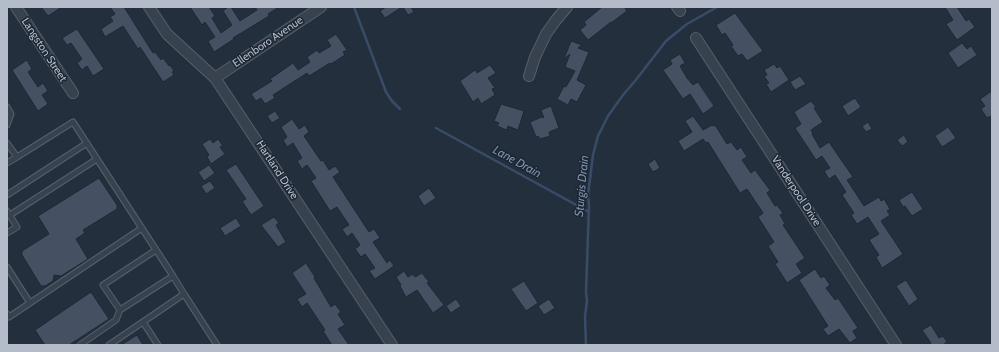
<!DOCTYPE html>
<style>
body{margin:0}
#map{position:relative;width:999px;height:352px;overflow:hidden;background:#242f3e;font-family:Cabin,sans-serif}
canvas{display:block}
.frame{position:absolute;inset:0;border:8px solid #b4bcc9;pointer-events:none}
</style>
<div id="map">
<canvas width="999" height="352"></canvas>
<div class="frame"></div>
</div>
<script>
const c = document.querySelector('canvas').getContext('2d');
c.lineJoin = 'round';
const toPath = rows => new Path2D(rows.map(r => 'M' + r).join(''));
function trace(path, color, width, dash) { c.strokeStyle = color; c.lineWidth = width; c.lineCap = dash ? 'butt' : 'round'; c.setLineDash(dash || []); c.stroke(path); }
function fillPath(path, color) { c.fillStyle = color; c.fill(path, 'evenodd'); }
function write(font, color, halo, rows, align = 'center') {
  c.font = font + ' Cabin,sans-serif'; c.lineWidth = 3; c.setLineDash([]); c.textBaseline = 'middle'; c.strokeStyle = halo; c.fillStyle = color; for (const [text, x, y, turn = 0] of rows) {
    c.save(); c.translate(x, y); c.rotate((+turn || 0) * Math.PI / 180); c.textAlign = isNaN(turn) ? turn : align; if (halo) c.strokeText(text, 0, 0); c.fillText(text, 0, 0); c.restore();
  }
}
trace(toPath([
 [354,7,386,92,392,101,400,109],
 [436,128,589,212],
 [586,345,585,316,587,301,586,292,589,206,588,195,593,155,598,136,608,116,623,95,635,81,666,41,687,24,717,7]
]), '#394c67', 2.5);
const building = toPath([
 [41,7,62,7,48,16,41,7],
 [110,7,124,7,153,53,155,52,161,60,163,58,169,66,170,65,174,71,172,72,174,75,163,82,140,47,138,49,123,26,105,37,101,29,113,21,110,17,115,14,110,7],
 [190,7,209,7,215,16,212,18,221,33,232,25,223,11,228,7,231,7,240,21,257,10,255,7,279,7,268,14,269,16,233,38,234,39,214,52,208,41,215,37,205,22,202,25,190,7],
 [386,7,402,7,385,18,380,11,386,7],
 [403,7,411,7,414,12,408,15,403,7],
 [602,7,624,7,627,11,611,23,611,22,588,40,580,30,586,25,584,22,602,7],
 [945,7,957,7,966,21,969,19,975,27,957,40,946,24,953,20,945,7],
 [735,13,763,51,747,61,742,54,738,56,731,46,733,45,725,33,722,35,716,25,735,13],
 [77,29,104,69,93,76,87,66,82,70,77,63,82,59,71,43,67,45,62,38,77,29],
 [336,34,347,50,343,52,345,55,331,64,330,63,309,76,307,73,273,95,275,98,265,104,261,98,256,101,251,94,272,81,270,79,293,63,298,70,310,62,307,57,317,50,319,53,331,46,327,40,336,34],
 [571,41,582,45,578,48,589,52,577,80,586,85,577,102,571,99,568,105,557,99,564,86,566,87,575,71,565,67,570,54,564,59,571,41],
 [962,43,967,49,971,46,977,55,958,68,948,53,962,43],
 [680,54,685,63,680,66,687,78,693,85,698,82,714,106,703,114,690,94,683,99,663,70,672,64,670,60,680,54],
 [27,60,32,69,28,72,38,87,43,83,48,91,42,95,48,104,38,111,12,70,27,60],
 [774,64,777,68,780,66,789,80,771,92,766,84,769,83,764,76,767,75,764,70,774,64],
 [490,65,496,73,488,78,495,88,492,89,495,95,481,104,478,98,473,102,460,81,475,70,477,73,490,65],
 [800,76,806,84,795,90,790,82,800,76],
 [992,91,992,117,991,116,987,118,981,109,985,106,980,99,992,91],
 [855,98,861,107,848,116,842,106,855,98],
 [811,101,816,107,814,108,823,122,811,130,813,134,812,134,820,148,829,142,853,177,847,180,864,206,879,197,881,201,884,199,890,209,887,211,890,215,881,221,903,254,882,268,876,257,879,255,869,240,879,234,868,217,857,224,851,215,854,213,842,195,846,192,835,175,829,179,824,171,830,168,822,156,816,160,795,128,801,124,794,112,811,101],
 [501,104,524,111,518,130,508,126,507,130,497,126,499,123,494,121,501,104],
 [551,106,559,128,549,132,550,136,540,139,538,136,536,137,530,122,542,117,544,118,541,110,551,106],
 [275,111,280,118,272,123,267,116,275,111],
 [693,116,703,130,712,125,713,126,715,125,727,144,731,142,737,150,741,147,747,157,742,160,751,173,755,170,770,190,767,193,775,206,777,205,783,213,780,215,785,224,783,225,805,258,796,264,802,273,787,283,775,264,778,262,768,246,774,242,758,217,763,213,747,189,740,193,708,142,706,143,703,139,684,151,678,141,692,132,685,121,693,116],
 [292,119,299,129,305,125,309,132,304,136,321,161,323,160,329,170,335,166,340,172,333,177,369,232,374,229,380,238,373,242,387,263,390,260,394,266,375,279,369,271,375,268,365,254,361,257,355,249,360,245,352,233,347,237,342,229,349,225,337,207,330,211,311,181,316,178,307,165,302,169,297,161,302,158,293,143,287,147,283,140,287,137,281,127,292,119],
 [868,122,872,129,866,132,862,126,868,122],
 [948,127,956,138,942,147,935,136,948,127],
 [904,135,908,142,902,146,897,140,904,135],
 [210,139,213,143,218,139,223,146,220,147,225,154,211,164,207,157,209,155,202,144,210,139],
 [655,159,660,168,653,172,648,164,655,159],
 [236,164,264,206,251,215,242,201,246,199,226,170,236,164],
 [209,165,215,173,204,181,198,172,209,165],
 [99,178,117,205,117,209,83,230,85,233,76,239,88,259,61,276,54,275,53,281,45,286,41,286,22,255,22,251,49,234,38,216,99,178],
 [210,181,215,188,206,194,201,186,210,181],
 [429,188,436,198,424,206,418,196,429,188],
 [912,192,923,209,912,216,905,206,903,207,899,200,912,192],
 [274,217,279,223,276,225,286,242,278,247,261,225,274,217],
 [236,218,241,226,225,236,220,228,236,218],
 [306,263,315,277,314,278,331,307,335,304,341,312,338,314,345,325,338,329,349,345,332,345,323,331,325,330,307,303,302,307,297,299,306,294,292,273,306,263],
 [815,269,821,278,824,276,830,285,826,288,835,300,838,298,858,328,853,331,857,338,850,343,839,329,828,336,823,329,828,326,799,280,815,269],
 [404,271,408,277,413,274,415,277,422,273,429,282,427,283,444,305,433,313,417,290,406,297,400,286,401,285,396,277,404,271],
 [906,280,918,299,909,306,896,286,906,280],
 [524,281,538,303,526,311,511,289,524,281],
 [91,292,109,319,69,345,45,345,35,330,91,292],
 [456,299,461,306,451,313,446,306,456,299],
 [549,299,555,308,544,315,538,306,549,299],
 [931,325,939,338,943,336,947,342,943,345,928,345,931,343,922,330,931,325],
 [137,335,143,345,121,345,137,335]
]);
fillPath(building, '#455162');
trace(building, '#1f2835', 1);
const lane = toPath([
 [7,107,11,114,7,125],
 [7,143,17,157,73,122,173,276,120,310,116,320,80,345],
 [7,163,17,157],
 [7,195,87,143],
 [7,211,17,227,7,233],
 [10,215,97,159],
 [7,267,30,303],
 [173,276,184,294],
 [120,310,103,285,156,250],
 [7,314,9,317,142,228],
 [143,322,158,345],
 [109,345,184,294,217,345]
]);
const street = toPath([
 [16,7,73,93],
 [149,7,167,34,215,78,392,345],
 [677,7,680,11],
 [696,38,896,345],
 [529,76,535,57,546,34,556,20,567,7],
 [215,78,321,7]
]);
trace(lane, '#565f6c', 7);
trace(street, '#565f6c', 12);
trace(lane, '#38414e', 5);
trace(street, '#38414e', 10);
write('11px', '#b4bcc9', '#1d2633', [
 ["Ellenboro Avenue",268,42,-34],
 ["Langston Street",44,50,57],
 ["Hartland Drive",277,170,57],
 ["Vanderpool Drive",796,191,57]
]);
write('italic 12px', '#7c92b1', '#1d2633', [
 ["Lane Drain",517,162,29],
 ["Sturgis Drain",582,186,-85]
]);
</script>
